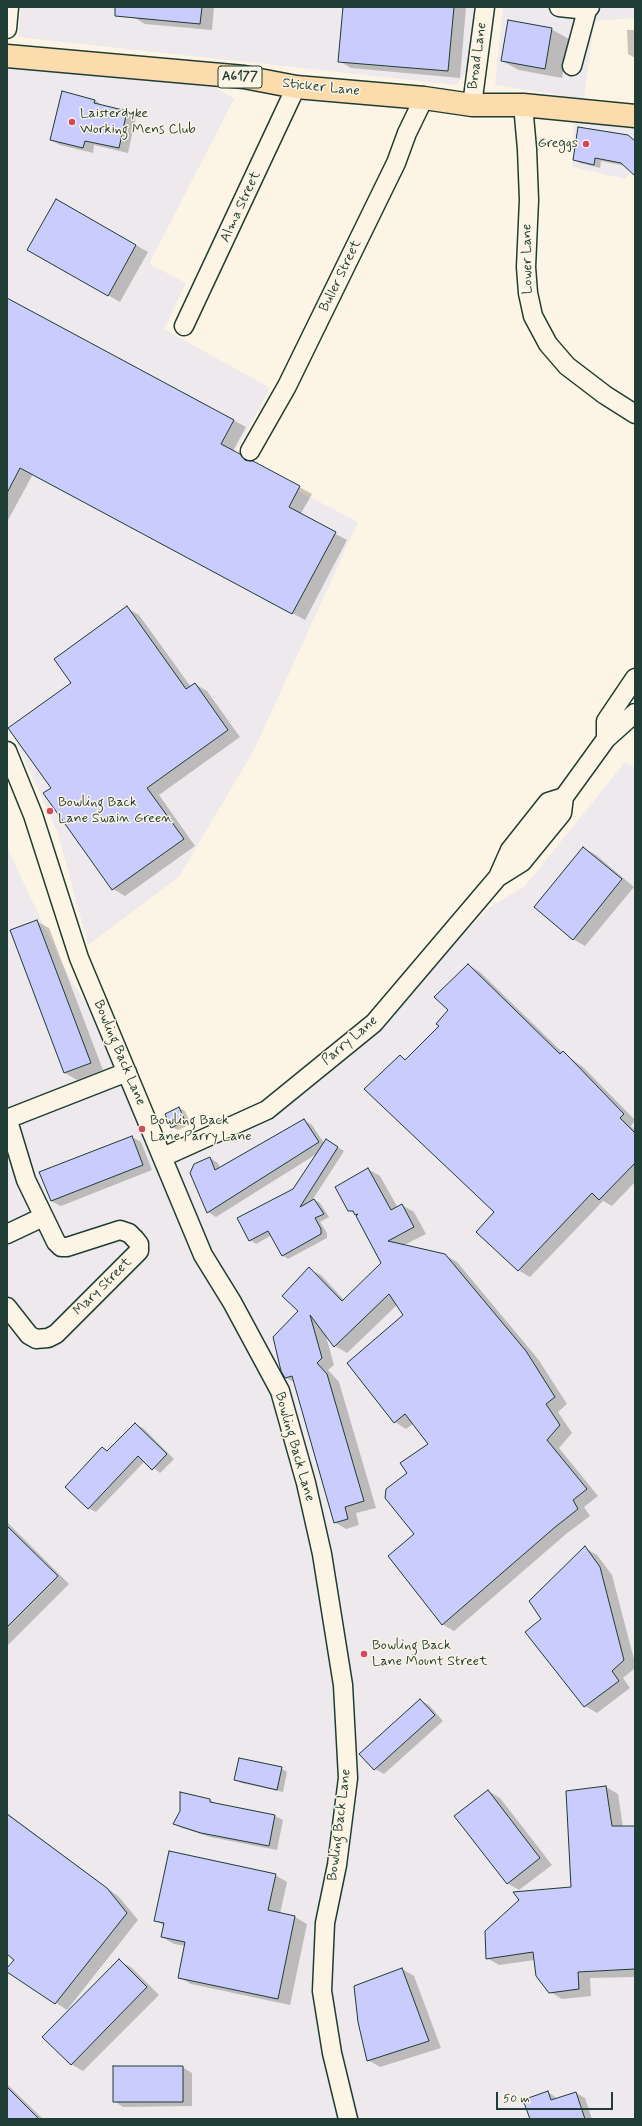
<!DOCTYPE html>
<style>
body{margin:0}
#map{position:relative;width:642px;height:2126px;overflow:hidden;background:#fcf5e5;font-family:Mynerve,sans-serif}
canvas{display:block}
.frame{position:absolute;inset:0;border:8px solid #1f3d34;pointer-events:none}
.scale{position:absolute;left:496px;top:2092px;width:117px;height:18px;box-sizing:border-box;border:2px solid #1f3d34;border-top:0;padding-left:5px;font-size:12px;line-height:14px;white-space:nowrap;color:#1f3d34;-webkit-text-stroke:3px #fcf5e5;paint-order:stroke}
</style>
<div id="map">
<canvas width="642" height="2126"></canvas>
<div class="frame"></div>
<div class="scale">50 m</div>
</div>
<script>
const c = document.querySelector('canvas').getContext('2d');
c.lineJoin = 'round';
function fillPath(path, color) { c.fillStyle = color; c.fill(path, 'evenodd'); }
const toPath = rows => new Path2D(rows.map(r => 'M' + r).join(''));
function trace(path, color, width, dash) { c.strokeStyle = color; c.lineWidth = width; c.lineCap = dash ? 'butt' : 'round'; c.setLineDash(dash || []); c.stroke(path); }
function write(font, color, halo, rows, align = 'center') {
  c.font = font + ' Mynerve,sans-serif'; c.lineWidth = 3; c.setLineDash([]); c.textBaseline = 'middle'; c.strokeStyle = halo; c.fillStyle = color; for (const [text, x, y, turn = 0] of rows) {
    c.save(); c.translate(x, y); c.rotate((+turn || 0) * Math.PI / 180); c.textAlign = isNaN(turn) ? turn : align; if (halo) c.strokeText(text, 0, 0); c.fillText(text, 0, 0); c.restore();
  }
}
fillPath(toPath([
 [21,7,475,7,467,70,457,85,18,37],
 [503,7,635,7,635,18,594,21,584,99,495,85],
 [7,56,194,73,234,99,149,264,186,283,164,329,270,388,233,457,358,522,254,750,178,878,88,945,57,830,7,723],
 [574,122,631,125,635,130,635,167,625,179,572,167],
 [625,762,635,768,635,2119,7,2119,7,843,11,856,62,964,104,1034,163,1157,267,1110,374,1023,490,907,525,886]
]), '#ede9ec');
fillPath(toPath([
 [134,7,214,7,212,30,145,24,133,17],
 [344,7,466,7,460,78,351,68,339,61],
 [551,29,569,39,562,78,519,70,502,61],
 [627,30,635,30,635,58,628,54],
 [95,100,103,106,127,112,136,117,128,153,94,145,93,153,60,145,51,140],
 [628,137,635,141,635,174,625,166,601,161,600,168,580,163,574,160],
 [56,200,148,252,120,302,28,250],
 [7,299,246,427,233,451,312,494,300,515,347,540,305,620,33,474,7,522],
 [127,608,139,615,191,687,195,684,207,691,240,737,159,795,195,846,125,896,113,889,52,788,72,683],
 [584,848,596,855,634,887,585,946,573,939],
 [36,921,49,928,103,1070,77,1080,65,1073,11,931],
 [468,965,480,972,563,1053,583,1067,635,1120,631,1126,635,1130,635,1182,612,1206,603,1201,530,1277,518,1270,495,1212,400,1056,407,1060,441,1026,450,1010],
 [179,1108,185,1111,191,1124,178,1130,172,1127],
 [304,1120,312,1125,324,1143,332,1144,344,1151,313,1199,320,1203,329,1217,320,1222,327,1233,327,1238,288,1259,282,1255,272,1235,256,1244,250,1240,294,1190,318,1153,216,1217,208,1212,210,1158,218,1163,220,1168],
 [132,1137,141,1142,152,1170,61,1206,51,1201],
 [368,1169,380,1176,398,1208,402,1205,414,1212,426,1234,404,1245,445,1255,457,1262,538,1359,567,1404,558,1412,572,1433,559,1448,598,1496,584,1507,590,1516,566,1534,454,1631,442,1624,415,1534,408,1473,429,1444,413,1424,406,1429,395,1422,404,1315,397,1305,347,1353,335,1346,325,1333,334,1365,328,1370,339,1382,376,1508,356,1513,359,1525,346,1529,334,1522,294,1382,286,1378,309,1269,321,1275,344,1300,382,1264,358,1215,349,1210],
 [135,1424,143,1428,174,1459,160,1473,145,1461,96,1512,88,1508,108,1452],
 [7,1522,69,1584,7,1646],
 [585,1548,597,1555,612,1575,635,1663,635,1668,623,1678,630,1688,597,1713,585,1706,542,1619],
 [420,1700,429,1705,443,1721,384,1774,375,1769],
 [281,1768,287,1772,283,1792,241,1783,235,1780],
 [606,1787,618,1794,623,1827,635,1827,635,1977,590,1978,591,1996,562,1999,550,1992,535,1960,499,1965,487,1958,573,1888],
 [488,1791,500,1798,552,1865,519,1890,507,1883],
 [210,1800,217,1804,275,1816,283,1820,277,1850,210,1837,182,1828,175,1824],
 [7,1813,119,1897,138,1920,67,2010,7,1971,15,1960,7,1953],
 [275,1875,287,1882,280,1914,295,1917,307,1924,290,2005,191,1984,179,1977,185,1946,174,1944,162,1937,165,1926,155,1920],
 [119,1961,131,1967,159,1995,83,2071,71,2064],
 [402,1969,414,1976,441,2048,380,2067,368,2060],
 [182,2067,192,2073,192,2106,123,2107,114,2101],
 [7,2084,43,2119,7,2119],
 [548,2092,558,2099,576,2093,585,2098,592,2119,531,2119]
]), '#0003');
const building = toPath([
 [115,7,202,7,200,24,115,16,115,7],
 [343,7,454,7,448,71,338,62,343,7],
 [508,20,552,28,545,69,501,61,508,20],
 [62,91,95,100,94,103,127,111,119,148,85,141,83,148,50,140,62,91],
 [578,127,628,135,635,141,635,176,621,163,595,158,594,165,573,160,578,127],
 [56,199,136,245,108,296,27,250,56,199],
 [7,298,234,420,221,444,240,454,245,460,253,461,300,486,289,507,336,532,292,614,20,468,7,493,7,298],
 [127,606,186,689,195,683,228,730,147,788,184,839,112,890,43,793,51,788,8,728,71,683,54,659,127,606],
 [583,847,622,879,573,940,534,907,583,847],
 [37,920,91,1063,64,1073,10,930,37,920],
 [468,964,560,1054,563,1051,571,1059,624,1114,620,1118,635,1133,635,1163,599,1200,592,1193,518,1271,476,1232,494,1212,364,1089,400,1055,405,1060,439,1026,436,1024,448,1010,434,997,468,964],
 [179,1107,185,1121,171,1128,165,1114,179,1107],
 [304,1119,319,1142,207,1213,190,1173,194,1164,210,1157,215,1170,304,1119],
 [132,1136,143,1165,51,1201,39,1172,132,1136],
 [326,1139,338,1147,300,1207,314,1199,324,1214,315,1218,321,1229,321,1234,282,1256,268,1231,249,1241,237,1218,293,1189,326,1139],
 [368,1168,391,1210,402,1204,414,1227,388,1241,445,1254,526,1351,555,1397,546,1404,560,1425,547,1440,587,1489,573,1500,578,1509,554,1528,442,1625,388,1556,414,1534,385,1498,386,1489,407,1473,400,1463,428,1444,405,1414,394,1423,347,1363,403,1315,389,1294,334,1347,310,1315,322,1358,317,1363,327,1374,364,1501,345,1507,348,1519,334,1523,292,1376,285,1378,281,1371,273,1337,298,1311,282,1296,309,1267,342,1301,381,1263,356,1216,358,1214,355,1215,353,1211,348,1211,335,1187,368,1168],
 [135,1423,167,1454,152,1470,138,1456,88,1509,65,1487,102,1447,107,1451,135,1423],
 [7,1526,58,1576,7,1627,7,1526],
 [585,1546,600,1567,624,1660,612,1671,619,1681,584,1707,525,1632,541,1619,529,1601,585,1546],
 [420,1699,435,1715,374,1770,359,1754,420,1699],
 [239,1758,282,1767,277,1790,234,1780,239,1758],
 [606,1786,612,1826,635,1826,635,1969,578,1972,579,1989,549,1993,536,1976,533,1952,486,1959,485,1931,519,1900,513,1892,571,1887,566,1791,606,1786],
 [488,1790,540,1858,507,1884,454,1816,488,1790],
 [180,1792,210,1799,210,1802,275,1815,269,1846,201,1833,173,1824,180,1811,180,1792],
 [7,1814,107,1888,127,1913,55,2004,7,1972,7,1968,14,1960,7,1954,7,1814],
 [169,1851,276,1874,268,1910,295,1916,278,1999,178,1978,185,1942,161,1937,164,1923,154,1921,169,1851],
 [119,1959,147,1987,71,2065,42,2037,119,1959],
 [402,1968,429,2041,367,2061,358,2022,354,1986,402,1968],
 [113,2066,183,2066,183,2102,113,2102,113,2066],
 [7,2087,39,2119,7,2119,7,2087],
 [548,2091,551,2100,576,2092,585,2119,530,2119,523,2100,548,2091]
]);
fillPath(building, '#cbccfe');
trace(building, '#1f3d34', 1);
const minor = toPath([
 [559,7,587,10],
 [7,29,9,7],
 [572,66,587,10,590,7],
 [472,105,485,7],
 [523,105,527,149,529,200,526,267,528,293,533,316,548,344,567,366,605,395,635,414],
 [184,326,296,87],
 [250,451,287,386,396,163,407,133,424,98],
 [606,739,606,721,635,678],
 [7,751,33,815,79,958,203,1255,232,1302,280,1391,306,1483,322,1554,343,1685,348,1778,337,1865,325,1923,322,1991,332,2053,348,2119],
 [498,877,522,862,562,813,564,797,606,739,635,713],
 [163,1157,267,1110,374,1023,498,877,510,850,548,802,564,797],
 [7,1234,43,1217],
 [7,1307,29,1335,36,1339,48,1338,56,1334,139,1251,139,1244,135,1239,129,1233,120,1230,67,1247,61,1247,56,1242,26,1180,9,1124,12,1117,127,1072]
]);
const trunk = toPath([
 [7,56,244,77,296,87,424,98,472,105,523,105,635,116]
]);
trace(minor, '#1f3d34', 21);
trace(trunk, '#1f3d34', 25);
trace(minor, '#fcf5e5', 18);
trace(trunk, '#fcdcac', 22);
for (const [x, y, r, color] of [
 [72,122,4,"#d1495b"],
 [586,144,4,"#d1495b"],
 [50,811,4,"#d1495b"],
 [142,1129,4,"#d1495b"],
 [364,1654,4,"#d1495b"]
]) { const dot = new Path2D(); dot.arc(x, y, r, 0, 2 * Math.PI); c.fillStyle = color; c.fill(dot); trace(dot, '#fcf5e5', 1.5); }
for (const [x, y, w] of [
 [240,77,44]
]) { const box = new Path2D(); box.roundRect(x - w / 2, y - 11, w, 22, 3); c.fillStyle = '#fcf5e5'; c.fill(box); trace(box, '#1f3d34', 1); }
write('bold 13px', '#1f3d34', null, [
 ["A6177",240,77]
]);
write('14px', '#1f3d34', '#fcf5e5', [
 ["Broad Lane",478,56,-82],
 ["Sticker Lane",321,88,6],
 ["Alma Street",241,207,-65],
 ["Lower Lane",528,259,-91],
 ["Buller Street",341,276,-64],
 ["Parry Lane",350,1041,-40],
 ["Bowling Back Lane",119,1053,67],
 ["Mary Street",103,1287,-45],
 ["Bowling Back Lane",294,1447,74],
 ["Bowling Back Lane",340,1825,-83]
]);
write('14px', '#1f3d34', '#fcf5e5', [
 ["Laisterdyke",80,114],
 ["Working Mens Club",80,130],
 ["Greggs",578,144,"right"],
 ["Bowling Back",58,803],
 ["Lane Swain Green",58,819],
 ["Bowling Back",150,1121],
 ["Lane Parry Lane",150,1137],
 ["Bowling Back",372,1646],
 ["Lane Mount Street",372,1662]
], 'left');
</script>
